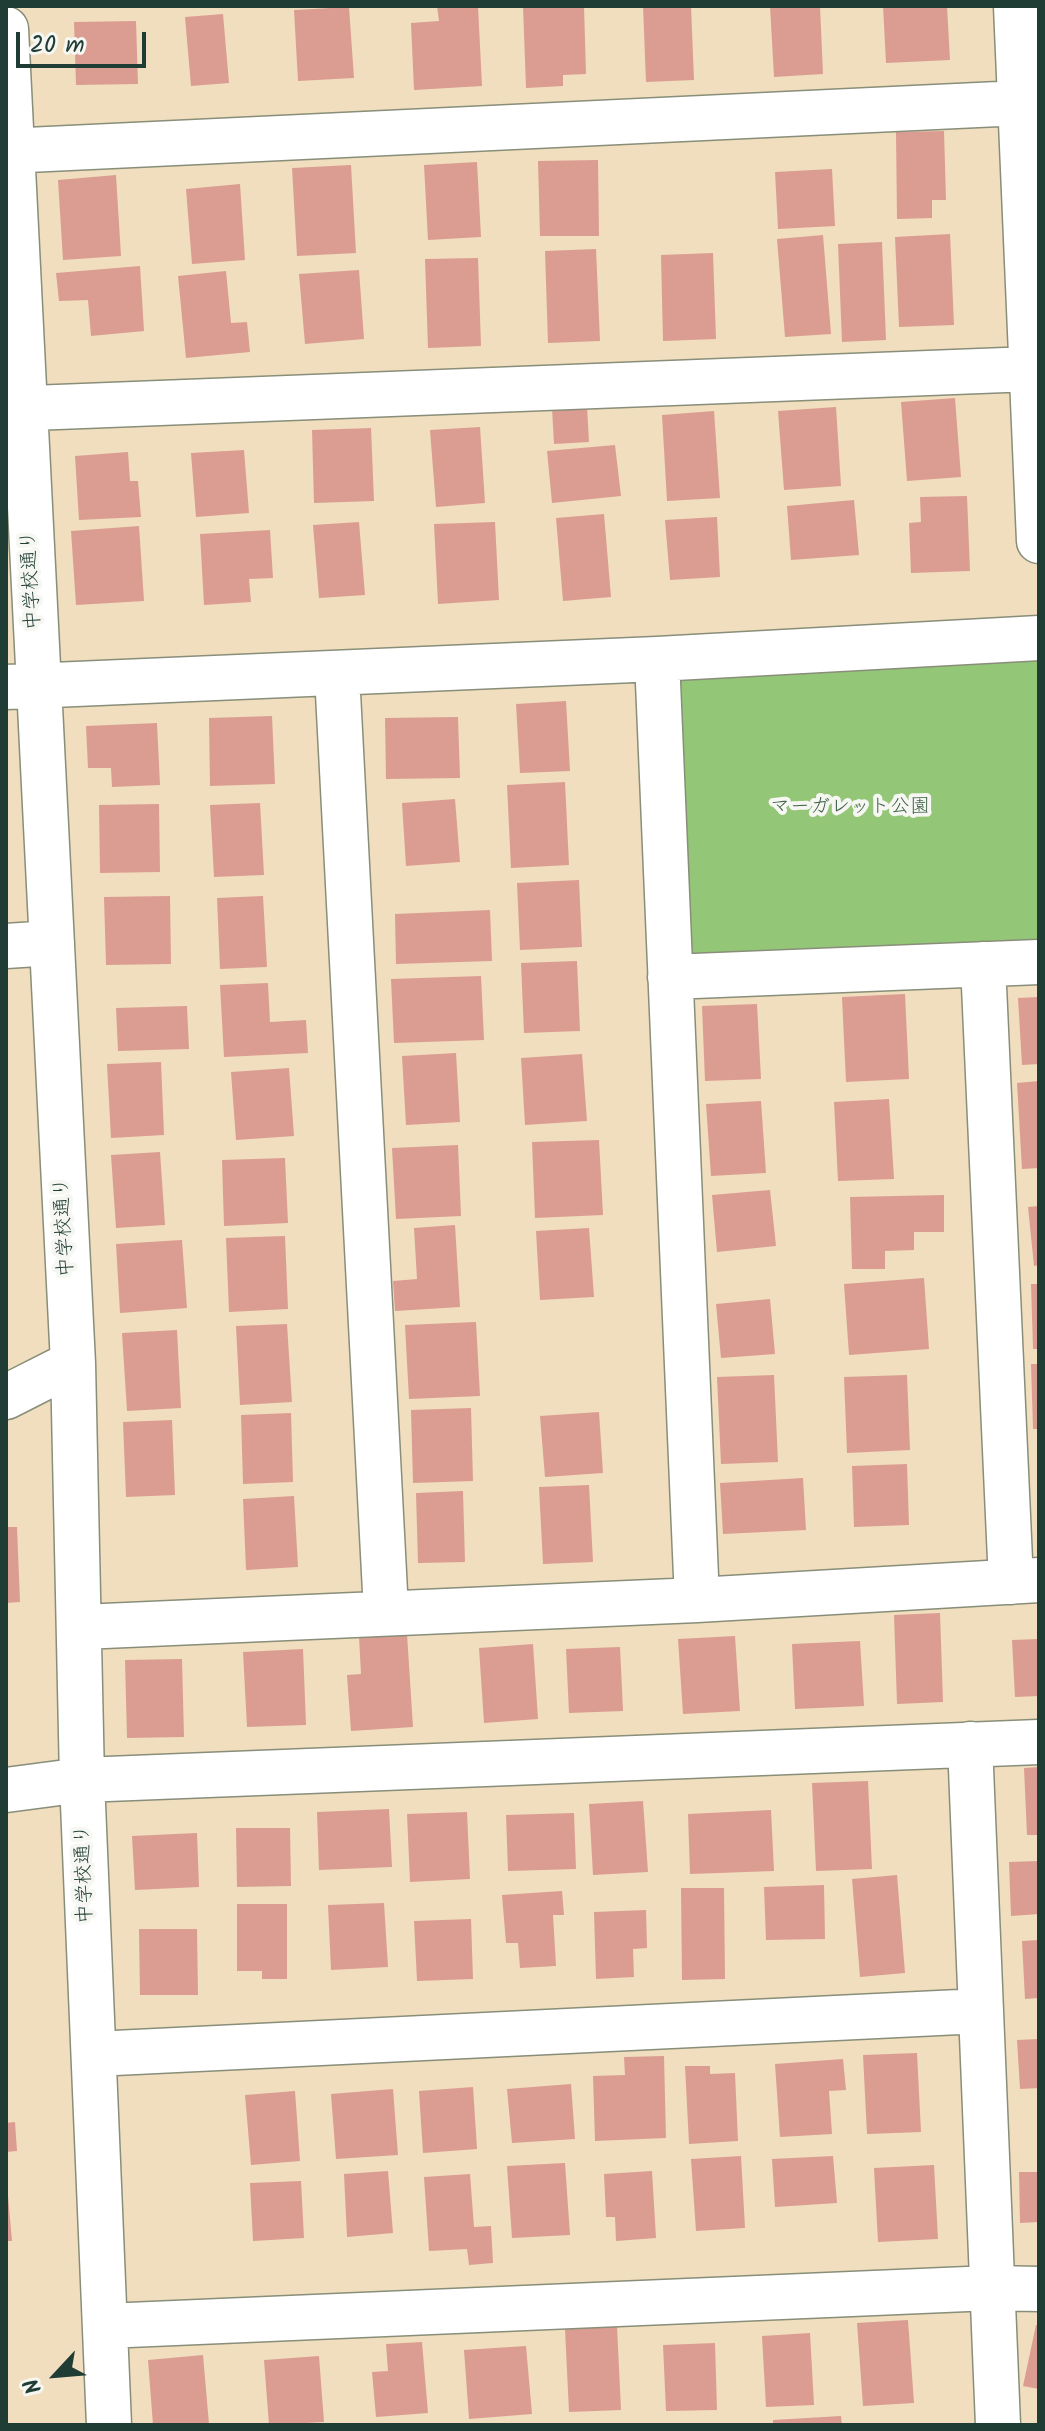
<!DOCTYPE html>
<meta charset="utf-8">
<style>
body{margin:0}
#map{position:relative;width:1045px;height:2431px;overflow:hidden;background:#f0debe;font-family:Kalam,sans-serif}
canvas{display:block}
.frame{position:absolute;inset:0;border:8px solid #1f3d34;pointer-events:none}
.north{position:absolute;left:16px;top:2335px;width:80px;height:80px;-webkit-text-stroke:6px #f6f6f2;paint-order:stroke;rotate:244deg;font-size:22px;font-weight:700;line-height:32px;text-align:center;color:#1f3d34}
.north::after{content:'';display:block;margin:auto;width:28px;height:36px;background:#1f3d34;clip-path:polygon(50% 0,100% 100%,50% 72%,0 100%)}
.scale{position:absolute;left:16px;top:32px;width:130px;height:36px;box-sizing:border-box;border:4px solid #1f3d34;border-top:0;padding-left:10px;font-size:24px;line-height:28px;white-space:nowrap;color:#1f3d34;-webkit-text-stroke:6px #f6f6f2;paint-order:stroke}
</style>
<div id="map">
<canvas width="1045" height="2431"></canvas>
<div class="frame"></div>
<div class="north">N</div>
<div class="scale">20 m</div>
</div>
<script>
const c = document.querySelector('canvas').getContext('2d');
c.lineJoin = 'round';
function fillPath(path, color) { c.fillStyle = color; c.fill(path, 'evenodd'); }
const toPath = rows => new Path2D(rows.map(r => 'M' + r).join(''));
function trace(path, color, width, dash) { c.strokeStyle = color; c.lineWidth = width; c.lineCap = dash ? 'butt' : 'round'; c.setLineDash(dash || []); c.stroke(path); }
function write(font, color, halo, rows, align = 'center') {
  c.font = font + ' Kalam,"Klee One",sans-serif'; c.lineWidth = 8; c.setLineDash([]); c.textBaseline = 'middle'; c.strokeStyle = halo; c.fillStyle = color; for (const [text, x, y, turn = 0] of rows) {
    c.save(); c.translate(x, y); c.rotate((+turn || 0) * Math.PI / 180); c.textAlign = isNaN(turn) ? turn : align; if (halo) c.strokeText(text, 0, 0); c.fillText(text, 0, 0); c.restore();
  }
}
fillPath(toPath([
 [1039,638,1039,962,670,977,657,659]
]), '#94c677');
fillPath(toPath([
 [437,6,478,6,482,86,414,90,411,23,439,21],
 [523,6,584,6,586,74,563,75,563,86,526,88],
 [643,6,691,6,694,80,646,82],
 [770,6,820,6,823,74,774,77],
 [883,6,947,6,950,60,886,63],
 [349,7,354,78,298,81,294,10],
 [223,14,229,83,191,86,185,17],
 [136,21,138,84,76,85,74,22],
 [944,131,946,200,932,200,932,218,897,219,896,132],
 [598,160,599,236,540,236,538,161],
 [477,162,481,237,428,240,424,165],
 [351,165,356,253,297,256,292,168],
 [832,169,835,226,778,229,775,172],
 [116,175,121,256,63,260,58,180],
 [240,184,245,260,192,264,186,189],
 [950,234,954,325,899,327,895,237],
 [823,235,831,334,785,337,777,239],
 [882,242,886,340,842,342,838,244],
 [596,249,600,341,548,343,545,251],
 [713,253,716,339,663,341,661,255],
 [478,258,481,346,428,348,425,259],
 [140,266,144,331,91,336,88,300,59,301,56,273],
 [359,270,364,339,305,344,299,274],
 [226,271,231,323,247,322,250,352,186,358,178,276],
 [955,398,961,477,907,481,901,402],
 [587,406,589,442,554,444,552,408],
 [836,407,841,486,784,490,778,411],
 [714,411,720,498,667,501,662,415],
 [480,427,485,503,436,507,430,430],
 [371,428,374,501,314,503,312,430],
 [615,445,621,496,552,503,547,451],
 [244,450,249,513,196,517,191,453],
 [128,452,130,481,138,481,141,517,79,520,75,456],
 [967,496,970,571,911,573,909,523,921,522,920,497],
 [854,500,859,555,791,560,787,506],
 [604,514,611,597,563,601,556,518],
 [717,517,720,577,670,580,665,520],
 [359,522,365,595,319,598,313,525],
 [495,522,499,600,438,604,434,524],
 [139,526,144,601,76,605,71,531],
 [270,530,273,578,249,579,251,602,204,605,200,534],
 [566,701,570,771,520,773,516,704],
 [272,716,275,784,210,786,209,718],
 [458,717,460,778,386,779,385,718],
 [157,723,160,785,112,787,111,768,88,768,86,726],
 [565,782,569,865,511,868,507,785],
 [455,799,460,862,406,866,402,803],
 [260,803,264,875,214,877,210,805],
 [159,804,160,872,100,873,99,805],
 [579,880,582,947,520,950,517,883],
 [170,896,171,964,106,965,104,897],
 [263,896,267,967,220,969,217,898],
 [490,910,492,961,396,964,395,914],
 [577,961,580,1031,524,1033,521,963],
 [481,976,484,1040,394,1043,391,979],
 [268,983,270,1022,306,1020,308,1053,224,1057,220,985],
 [905,994,909,1079,846,1082,842,997],
 [1039,997,1039,1064,1022,1065,1018,998],
 [757,1004,761,1079,705,1081,702,1006],
 [187,1006,189,1049,118,1051,116,1008],
 [456,1053,460,1122,406,1125,402,1056],
 [582,1054,587,1121,525,1125,521,1058],
 [161,1062,164,1135,111,1138,107,1064],
 [289,1068,294,1136,236,1140,231,1072],
 [1039,1081,1039,1168,1022,1169,1017,1083],
 [889,1099,894,1179,838,1181,834,1102],
 [761,1101,766,1173,711,1176,706,1104],
 [599,1140,603,1215,535,1218,532,1142],
 [458,1145,461,1216,396,1219,392,1148],
 [160,1152,165,1225,116,1228,111,1155],
 [285,1158,288,1223,224,1226,222,1160],
 [770,1190,776,1246,717,1252,712,1195],
 [944,1195,944,1232,914,1232,914,1250,885,1251,885,1269,852,1269,850,1197],
 [1039,1206,1039,1265,1034,1266,1028,1207],
 [455,1225,460,1307,395,1311,393,1281,417,1279,414,1228],
 [589,1228,594,1297,540,1300,536,1231],
 [285,1236,288,1309,229,1312,226,1238],
 [182,1240,187,1308,120,1313,116,1244],
 [924,1278,929,1349,849,1355,844,1284],
 [1031,1284,1039,1284,1039,1349,1033,1349],
 [770,1299,775,1354,721,1358,716,1304],
 [476,1322,480,1396,409,1399,405,1325],
 [287,1324,292,1402,240,1405,236,1326],
 [177,1330,181,1408,127,1411,122,1333],
 [1031,1364,1039,1364,1039,1429,1033,1429],
 [774,1375,778,1462,721,1464,717,1377],
 [907,1375,910,1450,847,1453,844,1377],
 [471,1408,473,1481,413,1483,411,1410],
 [599,1412,603,1473,545,1477,540,1416],
 [291,1413,293,1482,243,1484,241,1415],
 [172,1420,175,1495,126,1497,123,1422],
 [907,1464,909,1525,854,1527,852,1466],
 [803,1478,806,1530,723,1534,720,1483],
 [589,1485,593,1562,543,1564,539,1487],
 [463,1491,465,1562,418,1563,416,1493],
 [294,1496,298,1567,246,1570,243,1499],
 [6,1527,17,1527,20,1602,6,1603],
 [940,1613,943,1702,897,1704,894,1615],
 [407,1634,413,1727,351,1731,347,1675,361,1674,359,1637],
 [735,1636,740,1711,683,1714,678,1639],
 [1039,1639,1039,1696,1015,1697,1012,1640],
 [860,1641,864,1706,795,1709,792,1644],
 [533,1644,538,1719,484,1723,479,1648],
 [620,1647,623,1711,569,1713,566,1649],
 [303,1649,306,1725,247,1727,243,1652],
 [182,1659,184,1737,127,1738,125,1660],
 [1039,1767,1039,1835,1027,1835,1024,1768],
 [868,1781,872,1869,816,1871,812,1783],
 [643,1801,648,1872,593,1875,589,1804],
 [389,1809,392,1867,319,1870,317,1812],
 [771,1810,774,1871,690,1874,688,1814],
 [467,1812,470,1879,410,1882,407,1814],
 [574,1813,576,1869,508,1871,506,1815],
 [236,1828,290,1828,291,1886,237,1887],
 [197,1833,199,1887,135,1890,132,1836],
 [1039,1861,1039,1914,1011,1916,1009,1862],
 [897,1875,905,1973,860,1977,852,1879],
 [824,1885,825,1939,766,1940,764,1887],
 [681,1888,724,1888,725,1979,682,1980],
 [562,1891,564,1915,553,1915,556,1966,520,1968,518,1943,506,1943,502,1895],
 [384,1903,388,1967,331,1970,328,1905],
 [237,1904,287,1904,287,1979,262,1979,262,1971,237,1971],
 [646,1910,647,1948,633,1949,634,1977,596,1979,594,1912],
 [471,1919,473,1979,417,1981,414,1921],
 [139,1929,197,1929,198,1995,140,1995],
 [1039,1940,1039,1998,1025,1999,1022,1941],
 [1039,2039,1039,2088,1020,2089,1017,2040],
 [917,2053,921,2132,867,2134,863,2055],
 [664,2056,666,2138,595,2141,593,2076,625,2075,624,2057],
 [843,2059,846,2090,829,2091,832,2134,780,2137,775,2064],
 [685,2066,710,2066,710,2074,735,2073,738,2141,689,2144],
 [571,2084,575,2139,512,2143,507,2089],
 [473,2087,477,2149,423,2153,419,2091],
 [393,2089,398,2155,336,2159,331,2094],
 [295,2091,300,2161,251,2165,245,2095],
 [15,2122,17,2151,6,2152,6,2123],
 [741,2156,745,2228,696,2231,691,2159],
 [833,2156,837,2203,775,2207,772,2159],
 [565,2163,570,2235,512,2238,507,2166],
 [934,2165,938,2239,878,2242,874,2168],
 [388,2171,393,2233,347,2237,344,2174],
 [652,2171,656,2238,616,2241,615,2217,606,2217,604,2174],
 [1019,2172,1039,2172,1039,2222,1020,2223],
 [6,2173,12,2241,6,2241],
 [470,2174,474,2227,491,2226,493,2263,469,2265,467,2249,429,2251,424,2177],
 [301,2181,304,2238,253,2241,250,2183],
 [908,2320,914,2403,863,2406,857,2323],
 [1036,2325,1039,2325,1039,2389,1023,2386],
 [617,2326,621,2410,569,2412,565,2329],
 [810,2333,814,2405,766,2407,762,2336],
 [422,2342,428,2413,376,2417,372,2372,388,2371,386,2344],
 [715,2343,717,2410,666,2411,663,2345],
 [526,2346,532,2414,469,2419,464,2350],
 [203,2355,209,2424,153,2425,148,2360],
 [319,2356,324,2422,269,2425,264,2360],
 [841,2416,842,2425,773,2425,773,2420]
]), '#db9d91');
const minor = toPath([
 [1016,6,1039,541],
 [6,29,73,1363,82,1780,109,2425],
 [6,151,1020,103],
 [6,409,1031,369],
 [657,659,697,1600],
 [337,674,386,1611],
 [6,687,657,659,1039,638],
 [6,946,52,943],
 [983,964,1011,1582],
 [670,977,1039,962],
 [6,1397,73,1363],
 [81,1627,697,1600,1039,1580],
 [970,1744,998,2425],
 [6,1790,82,1780,1039,1742],
 [94,2054,980,2011],
 [105,2326,991,2288,1039,2289]
]);
trace(minor, '#888e79', 47);
trace(minor, '#fff', 44);
write('20px', '#1f3d34', '#f6f6f2', [
 ["中学校通り",33,580,-93],
 ["中学校通り",66,1227,-93],
 ["中学校通り",86,1874,-92]
]);
write('20px', '#3c5f45', '#f6f6f2', [
 ["マーガレット公園",850,809]
]);
</script>
